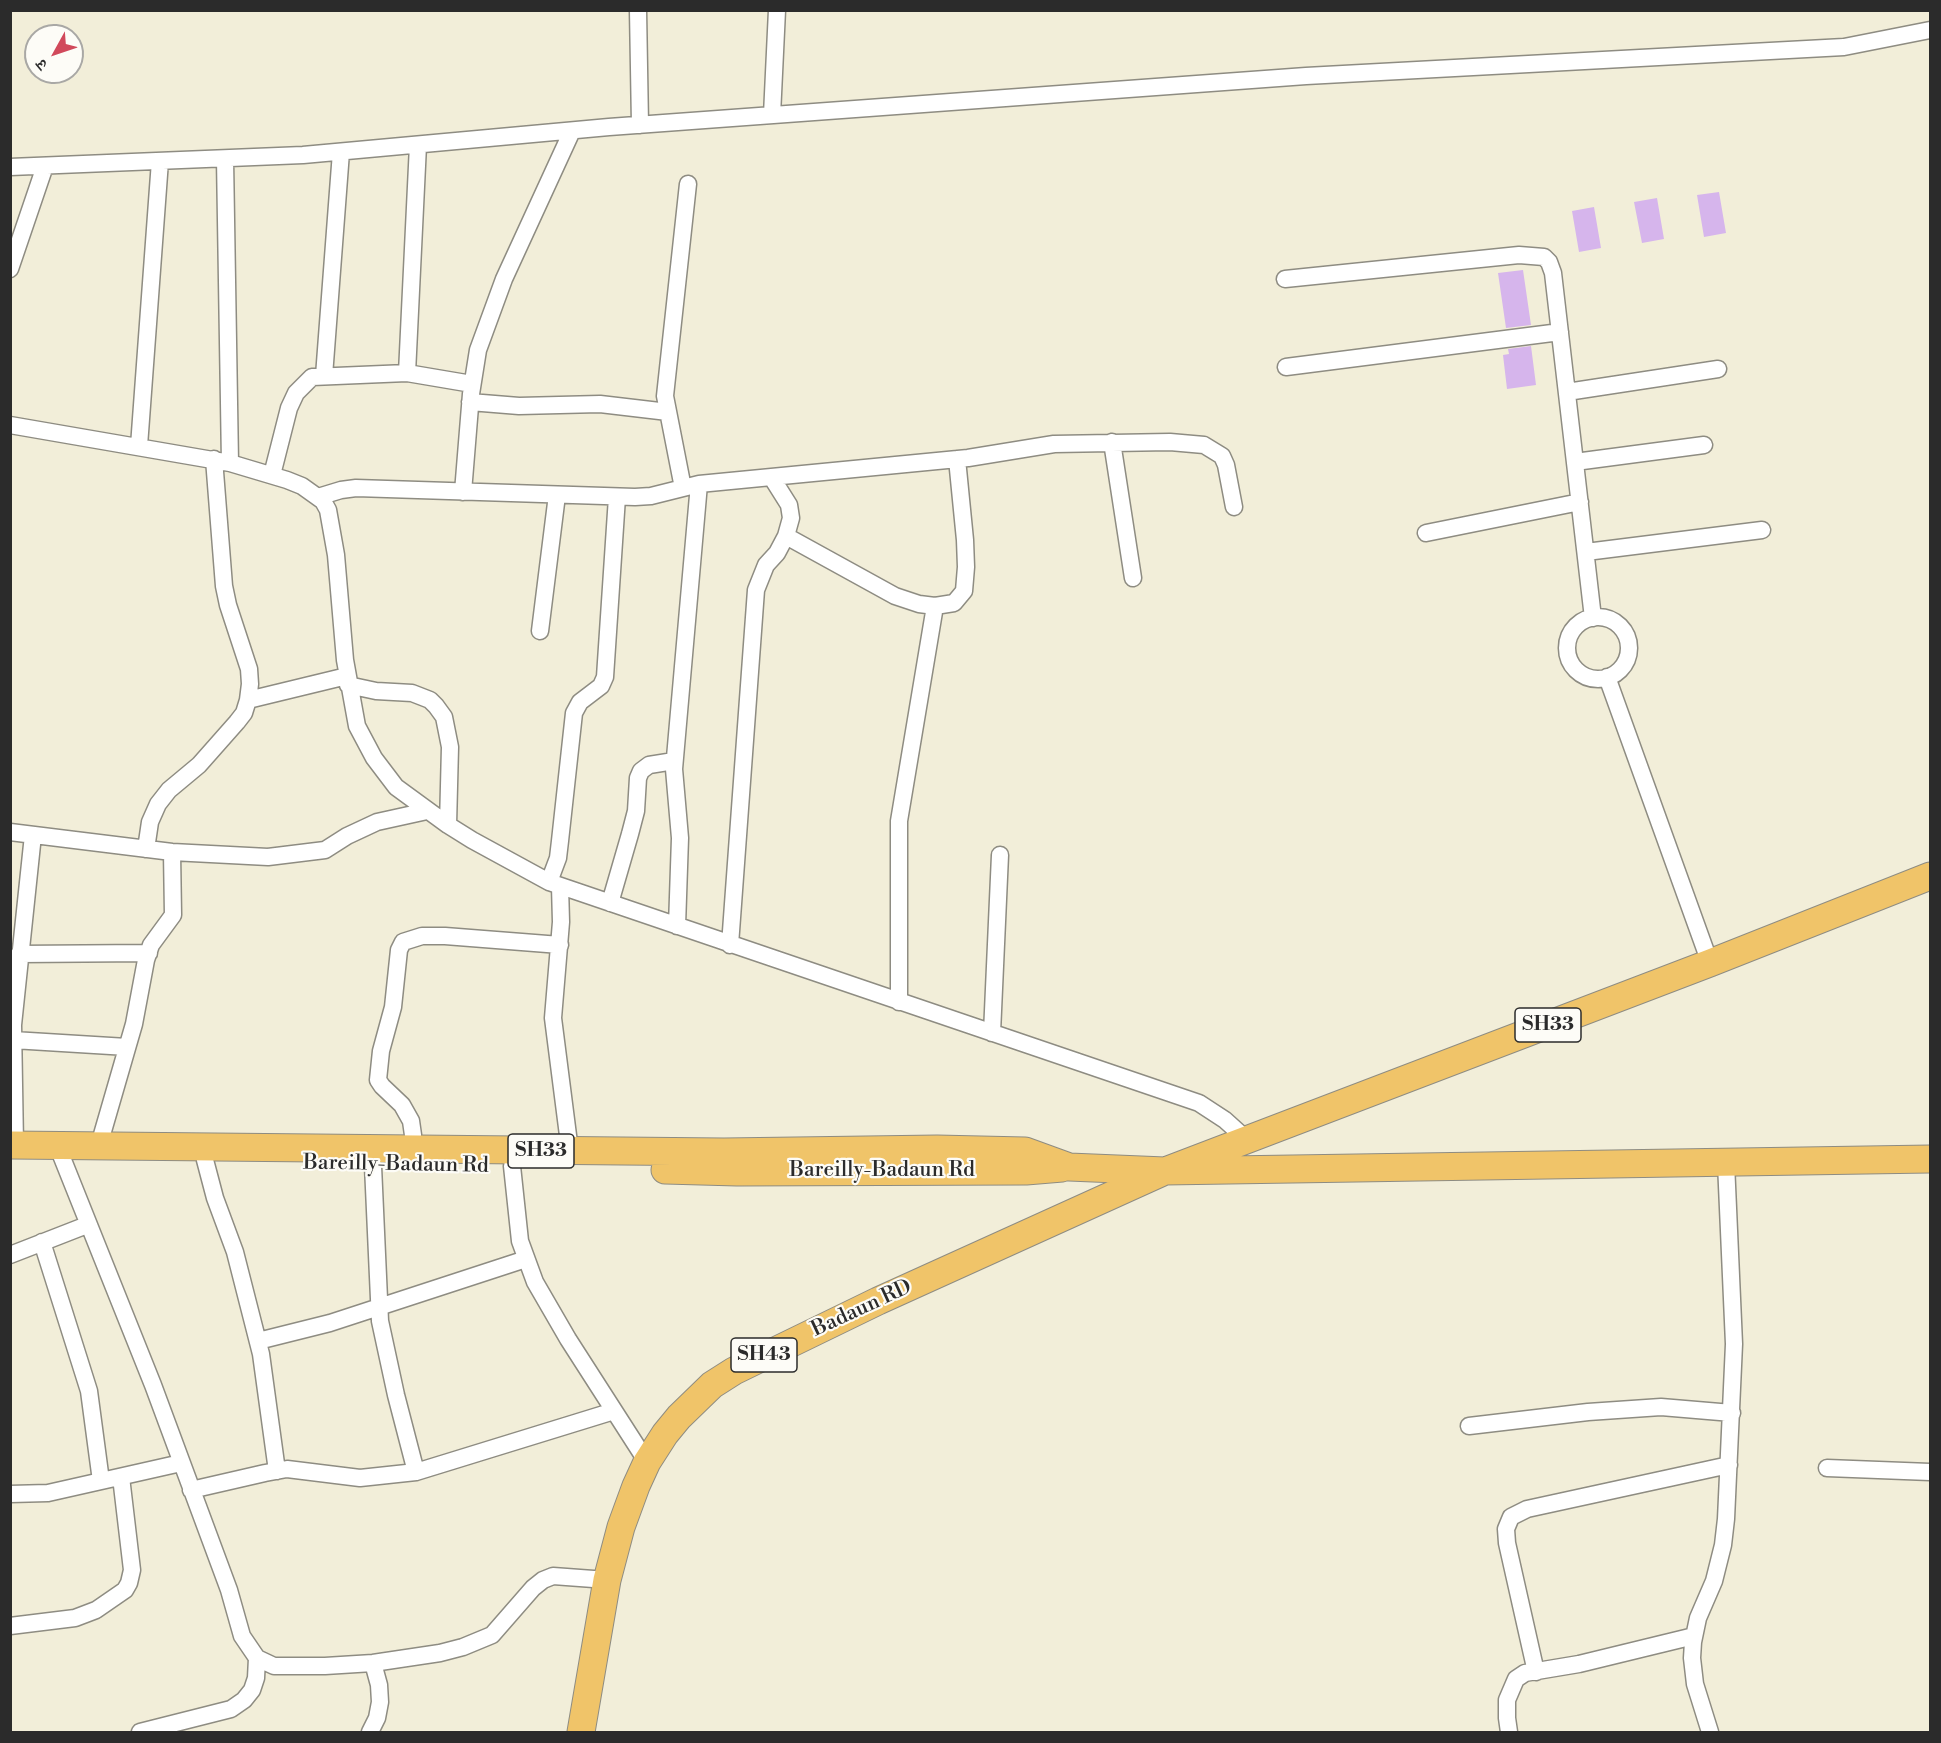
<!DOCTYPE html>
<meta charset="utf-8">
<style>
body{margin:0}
#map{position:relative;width:1941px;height:1743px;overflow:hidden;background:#f2eed9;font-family:"Libre Bodoni","Noto Serif Devanagari",serif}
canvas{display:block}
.frame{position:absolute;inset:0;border:12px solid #2b2b2b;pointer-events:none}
.north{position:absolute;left:24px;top:24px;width:60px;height:60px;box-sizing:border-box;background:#fdfcf7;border:2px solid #a9a8a5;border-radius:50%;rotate:230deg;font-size:16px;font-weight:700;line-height:24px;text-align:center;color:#2b2b2b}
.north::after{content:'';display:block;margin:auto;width:21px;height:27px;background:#d1495b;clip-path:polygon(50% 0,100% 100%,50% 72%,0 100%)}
</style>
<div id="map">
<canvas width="1941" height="1743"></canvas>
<div class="frame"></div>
<div class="north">उ</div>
</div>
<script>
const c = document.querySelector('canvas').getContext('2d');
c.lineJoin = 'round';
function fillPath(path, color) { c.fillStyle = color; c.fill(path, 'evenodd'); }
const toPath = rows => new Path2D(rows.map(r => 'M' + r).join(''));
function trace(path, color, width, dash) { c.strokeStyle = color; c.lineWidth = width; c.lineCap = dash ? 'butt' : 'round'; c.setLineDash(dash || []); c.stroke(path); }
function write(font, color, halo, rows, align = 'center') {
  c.font = font + ' "Libre Bodoni",serif'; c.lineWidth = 4.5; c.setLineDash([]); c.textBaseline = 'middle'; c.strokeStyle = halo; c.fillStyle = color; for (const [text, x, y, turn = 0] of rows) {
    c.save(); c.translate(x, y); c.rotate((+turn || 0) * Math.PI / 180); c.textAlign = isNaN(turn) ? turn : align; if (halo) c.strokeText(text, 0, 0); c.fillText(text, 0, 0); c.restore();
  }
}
fillPath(toPath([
 [1719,192,1726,233,1704,237,1697,195],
 [1657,198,1664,239,1642,243,1634,202],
 [1594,207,1601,248,1579,252,1572,211],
 [1523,270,1531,325,1506,328,1498,273],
 [1531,346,1536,385,1507,389,1503,355,1509,354,1508,349]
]), '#d6b5ec');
const street = toPath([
 [638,10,640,125],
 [772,115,777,10],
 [225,159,230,463],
 [10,167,303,155,609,127,1306,76,1844,47,1930,30],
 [10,269,45,166],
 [1285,279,1519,255,1544,257,1549,262,1553,273,1593,618],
 [1286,367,1560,332],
 [407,373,418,145],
 [324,376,341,152],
 [1567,392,1718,369],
 [470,402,519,406,600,404,668,412],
 [10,425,230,463,287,480,302,486,323,501,328,510,336,555,345,660,357,726,374,758,396,787,448,825,472,840,549,882,1199,1103,1225,1120,1246,1139],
 [1112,442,1133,578],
 [139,446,160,161],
 [1575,462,1704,445],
 [272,475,289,408,296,393,312,377,407,373,472,384],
 [683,488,665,396,688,184],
 [463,492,471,394,478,350,504,279,572,131],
 [318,497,341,490,356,488,635,497,651,496,699,484,968,458,1054,444,1170,442,1204,445,1222,456,1226,465,1234,507],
 [1426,533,1580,502],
 [786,536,895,596,919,604,935,606,954,603,964,591,966,567,965,540,957,459],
 [1586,552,1762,530],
 '1567 648a31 31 0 1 1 62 0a31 31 0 1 1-62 0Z',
 [540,631,557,495],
 [1607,677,1710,963],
 [348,685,376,691,412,693,430,700,436,706,444,717,450,747,448,825],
 [248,700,347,676],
 [10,832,172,852,268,857,325,850,347,836,377,822,427,811],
 [146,849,150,822,158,804,169,790,199,765,237,722,244,713,248,700,250,684,249,669,228,605,224,586,214,459],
 [549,882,558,858,560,841,574,713,580,702,601,686,605,677,617,497],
 [560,886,561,922,553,1018,570,1151],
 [610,903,630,834,636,811,638,778,641,771,649,765,674,761],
 [677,926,680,838,674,769,699,484],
 [730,945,756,590,766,565,777,553,786,536,791,518,789,505,772,478],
 [19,954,149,953],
 [899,1002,899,821,935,606],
 [992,1033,1000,855],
 [13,1040,127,1047],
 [15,1145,13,1025,33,835],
 [57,1145,153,1385,229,1590,242,1636,257,1658,274,1666,325,1666,373,1663,440,1653,463,1647,492,1635,533,1588,543,1580,553,1576,607,1580],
 [99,1145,134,1024,146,960,151,945,173,915,172,852],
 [413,1150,413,1135,411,1121,402,1105,382,1086,378,1080,381,1051,393,1007,399,950,403,942,422,936,445,936,560,945],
 [205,1160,215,1198,235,1252,261,1354,277,1471],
 [373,1166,380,1321,396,1395,416,1472],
 [512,1166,520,1241,535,1282,568,1339,647,1462],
 [42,1242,89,1391,101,1481],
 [10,1255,87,1225],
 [258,1341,330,1323,526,1259],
 [1469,1426,1588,1412,1661,1407,1732,1413],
 [1827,1468,1930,1472],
 [191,1490,265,1473,287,1469,360,1478,416,1472,614,1411],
 [10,1494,48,1493,181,1463],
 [10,1626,75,1618,96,1610,125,1590,129,1583,132,1570,121,1477],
 [1536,1672,1507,1543,1506,1529,1511,1517,1527,1509,1729,1465],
 [140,1732,231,1709,244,1700,252,1690,256,1678,257,1658],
 [370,1732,377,1718,380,1702,379,1685,373,1663],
 [1509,1732,1507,1718,1507,1700,1516,1679,1525,1673,1579,1664,1694,1636],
 [1710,1732,1695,1684,1692,1658,1693,1642,1698,1618,1714,1581,1723,1545,1726,1519,1734,1344,1726,1163]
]);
const primary = toPath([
 [10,1145,724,1152,937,1149,1025,1151,1069,1167,1165,1171,1930,1159],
 [665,1170,737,1172,1026,1171,1062,1168],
 [581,1732,607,1580,621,1527,636,1486,647,1462,665,1434,679,1417,712,1385,734,1371,878,1301,1165,1171,1710,963,1930,876]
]);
trace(street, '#8e8c82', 19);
trace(primary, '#8e8c82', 29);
trace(street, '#fff', 16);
trace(primary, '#f0c469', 27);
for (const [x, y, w] of [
 [1548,1025,66],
 [541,1151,66],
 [764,1355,66]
]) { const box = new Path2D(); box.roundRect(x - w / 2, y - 17, w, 34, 4.5); c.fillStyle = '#fdfcf7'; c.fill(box); trace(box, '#2b2b2b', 1.5); }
write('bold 20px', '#2b2b2b', null, [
 ["SH33",1548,1025],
 ["SH33",541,1151],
 ["SH43",764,1355]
]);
write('21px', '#2b2b2b', '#fdfcf7', [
 ["Bareilly-Badaun Rd",396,1165,1],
 ["Bareilly-Badaun Rd",882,1171],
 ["Badaun RD",862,1309,-25]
]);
</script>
